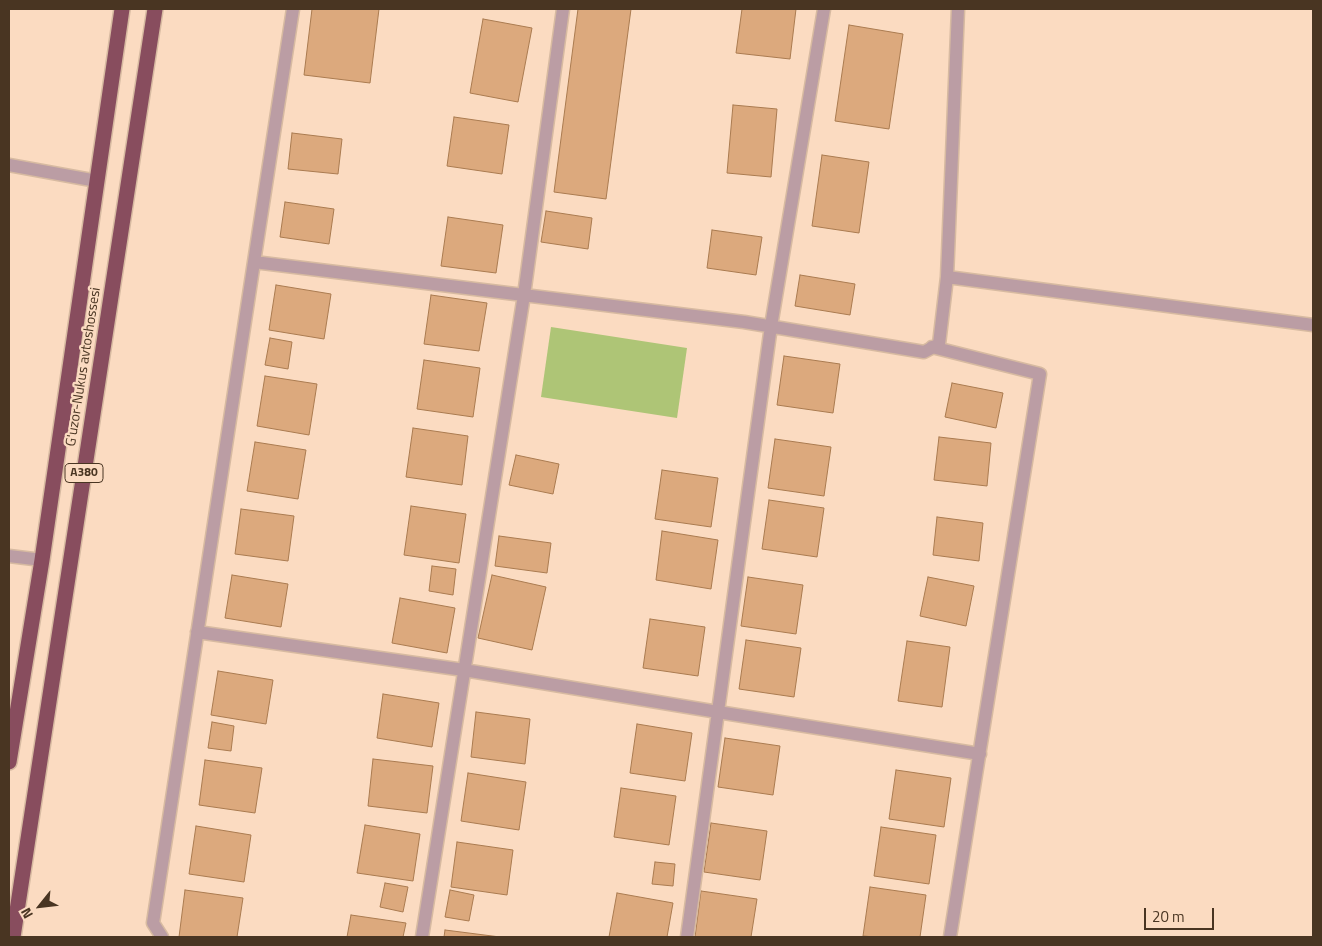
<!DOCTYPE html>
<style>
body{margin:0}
#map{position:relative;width:1322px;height:946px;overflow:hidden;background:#fbdbc1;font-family:"Titillium Web",sans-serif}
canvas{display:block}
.frame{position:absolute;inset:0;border:10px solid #493522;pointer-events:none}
.north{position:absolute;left:15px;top:881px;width:50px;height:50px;-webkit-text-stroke:4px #fbdbc1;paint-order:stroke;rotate:241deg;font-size:14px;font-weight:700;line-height:20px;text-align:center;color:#493522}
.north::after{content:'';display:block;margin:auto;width:18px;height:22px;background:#493522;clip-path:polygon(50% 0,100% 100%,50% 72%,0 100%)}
.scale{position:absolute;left:1144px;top:908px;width:70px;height:22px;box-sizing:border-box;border:2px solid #493522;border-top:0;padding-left:6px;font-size:15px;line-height:18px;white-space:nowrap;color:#493522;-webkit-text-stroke:4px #fbdbc1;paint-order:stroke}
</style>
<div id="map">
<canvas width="1322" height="946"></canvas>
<div class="frame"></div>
<div class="north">N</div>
<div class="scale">20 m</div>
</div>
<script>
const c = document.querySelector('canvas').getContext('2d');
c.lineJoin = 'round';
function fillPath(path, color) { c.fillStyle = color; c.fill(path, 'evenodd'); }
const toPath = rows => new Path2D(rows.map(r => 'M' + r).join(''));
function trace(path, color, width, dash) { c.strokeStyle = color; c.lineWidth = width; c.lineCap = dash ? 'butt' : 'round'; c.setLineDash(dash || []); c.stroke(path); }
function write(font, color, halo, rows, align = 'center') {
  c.font = font + ' "Titillium Web",sans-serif'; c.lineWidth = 4.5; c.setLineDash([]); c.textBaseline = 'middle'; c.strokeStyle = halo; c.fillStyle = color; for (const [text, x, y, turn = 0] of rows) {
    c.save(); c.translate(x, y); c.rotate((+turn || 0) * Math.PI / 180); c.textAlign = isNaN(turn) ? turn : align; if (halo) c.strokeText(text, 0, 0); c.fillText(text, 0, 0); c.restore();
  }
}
fillPath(toPath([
 [551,327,687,348,677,418,541,397]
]), '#aec576');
const building = toPath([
 [312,9,379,9,370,83,304,75,312,9],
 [578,9,631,9,606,199,554,192,578,9],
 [742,9,796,9,790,59,736,53,742,9],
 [483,19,532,28,518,102,470,93,483,19],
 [849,25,903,34,889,129,835,121,849,25],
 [733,105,777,109,771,177,727,173,733,105],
 [454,117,509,125,502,174,447,166,454,117],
 [292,133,342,139,338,174,288,169,292,133],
 [822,155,869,162,859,233,812,226,822,155],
 [285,202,334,209,329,244,280,237,285,202],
 [546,211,592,218,588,249,541,242,546,211],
 [448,217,503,225,496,273,441,266,448,217],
 [712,230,762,237,756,275,707,268,712,230],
 [800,275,855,284,850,315,795,306,800,275],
 [276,285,331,294,324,339,269,330,276,285],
 [431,295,487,303,479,351,424,344,431,295],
 [270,338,292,342,288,369,265,365,270,338],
 [784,356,840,364,833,413,777,405,784,356],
 [424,360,480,368,473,417,417,409,424,360],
 [265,376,317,384,309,435,257,426,265,376],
 [952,383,1003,393,996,428,945,417,952,383],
 [413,428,468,436,462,485,406,477,413,428],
 [939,437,991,443,987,486,934,480,939,437],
 [775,439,831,447,824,496,768,488,775,439],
 [255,442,306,450,298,499,247,491,255,442],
 [516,455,559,464,553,494,509,485,516,455],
 [662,470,718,478,711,527,655,519,662,470],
 [769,500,824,508,817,557,762,549,769,500],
 [411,506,466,514,459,563,404,555,411,506],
 [241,509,294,516,288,561,235,554,241,509],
 [937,517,983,523,979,561,933,555,937,517],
 [662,531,718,540,711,589,656,580,662,531],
 [499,536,551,543,547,573,495,566,499,536],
 [432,566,456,569,453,595,429,591,432,566],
 [232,575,288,584,281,627,225,618,232,575],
 [492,575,546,587,532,650,478,638,492,575],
 [748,577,803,585,796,634,741,626,748,577],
 [928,577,974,586,966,626,920,616,928,577],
 [400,598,455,608,447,653,392,643,400,598],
 [650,619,705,627,698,676,643,668,650,619],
 [746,640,801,648,794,697,739,689,746,640],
 [907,641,950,647,942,707,898,701,907,641],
 [218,671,273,680,266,724,211,715,218,671],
 [383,694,439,703,432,747,377,738,383,694],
 [476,712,530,719,525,764,471,757,476,712],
 [212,722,234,726,231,751,208,748,212,722],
 [637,724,692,733,685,781,630,773,637,724],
 [725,738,780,746,773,795,718,787,725,738],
 [373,759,433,766,427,813,368,806,373,759],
 [205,760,262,768,255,813,199,805,205,760],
 [896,770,951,778,944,827,889,819,896,770],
 [468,773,526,782,519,830,461,821,468,773],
 [621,788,676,796,669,845,614,837,621,788],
 [711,823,767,831,760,880,704,872,711,823],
 [365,825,420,834,413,881,357,873,365,825],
 [196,826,251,835,244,882,189,874,196,826],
 [881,827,936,835,929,884,874,876,881,827],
 [457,842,513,850,507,895,451,887,457,842],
 [655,862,675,864,673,886,652,884,655,862],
 [385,883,408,887,403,912,380,907,385,883],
 [870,887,926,895,920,937,875,937,863,936,870,887],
 [185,890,243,898,237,937,179,937,185,890],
 [450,890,474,895,469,921,445,917,450,890],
 [701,891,757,899,751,937,695,937,701,891],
 [617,893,673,903,667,937,609,937,617,893],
 [351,915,406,923,403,937,347,937,351,915],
 [445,930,500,937,444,937,445,930]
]);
fillPath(building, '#dca97d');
trace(building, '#aa7b50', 1);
const minor = toPath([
 [9,165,97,181],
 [254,262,293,9],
 [947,277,1313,325],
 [932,347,1040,374,950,937],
 [9,556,42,560],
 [197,632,464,670,718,712,980,754],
 [162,937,153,923,254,262,744,322,924,352,939,344,947,277,958,9],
 [422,937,524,295,563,9],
 [687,937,771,326,824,9]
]);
const highway = toPath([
 [9,762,42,560,122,9],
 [13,937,155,9]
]);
trace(minor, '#d7baa1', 15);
trace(highway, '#d7baa1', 18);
trace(minor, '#bb9da4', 12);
trace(highway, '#884d5e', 15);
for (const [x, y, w] of [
 [84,473,38]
]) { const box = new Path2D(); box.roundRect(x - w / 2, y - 9.5, w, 19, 4); c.fillStyle = '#fbdbc1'; c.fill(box); trace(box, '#493522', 1); }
write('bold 12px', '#493522', null, [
 ["A380",84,473]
]);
write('14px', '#493522', '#fbdbc1', [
 ["G'uzor-Nukus avtoshossesi",84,367,-81]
]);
</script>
